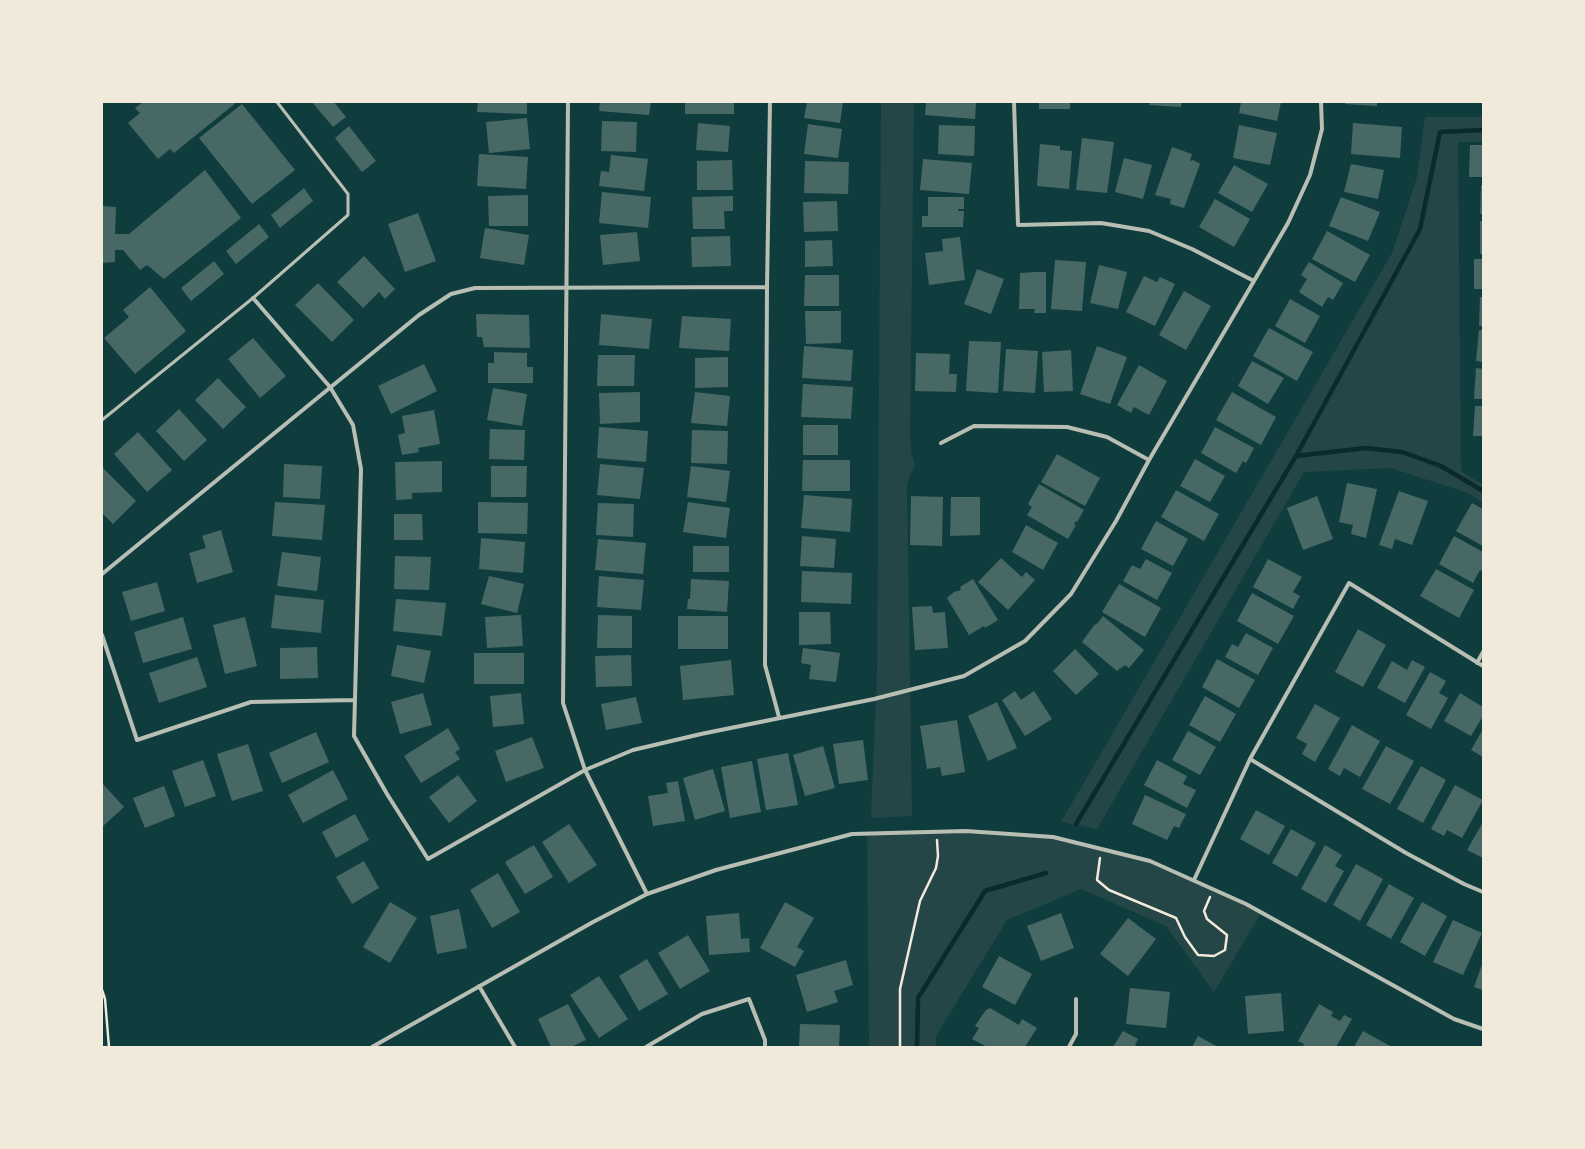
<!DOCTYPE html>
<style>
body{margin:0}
#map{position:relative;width:1585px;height:1149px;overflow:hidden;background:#0f3d3e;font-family:Signika,sans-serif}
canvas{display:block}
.frame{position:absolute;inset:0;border:103px solid #f1e9da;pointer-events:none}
</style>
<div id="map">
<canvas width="1585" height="1149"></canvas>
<div class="frame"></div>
</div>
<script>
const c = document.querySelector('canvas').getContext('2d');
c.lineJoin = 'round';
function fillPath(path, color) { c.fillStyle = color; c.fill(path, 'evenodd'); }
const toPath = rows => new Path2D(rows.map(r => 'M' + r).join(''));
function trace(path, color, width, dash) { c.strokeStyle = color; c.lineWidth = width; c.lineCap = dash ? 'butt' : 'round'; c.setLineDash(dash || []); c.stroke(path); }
fillPath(toPath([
 [881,102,914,102,910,432,911,453,915,464,907,484,912,816,871,818,877,670],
 [1425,117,1483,117,1483,142,1458,142,1461,471,1483,485,1483,503,1468,493,1391,468,1304,472,1097,829,1061,822,1392,253,1417,177],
 [966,831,1053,837,1150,861,1261,913,1214,992,1166,926,1081,889,1007,920,936,1036,936,1047,869,1047,867,833]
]), '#244646');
trace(toPath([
 [1296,456,1366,448,1402,452,1441,466,1483,491],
 [1076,824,1296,456,1420,229,1440,132,1483,130],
 [917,1047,918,998,985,891,1046,873]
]), '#0a2a2b', 4.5);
fillPath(toPath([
 [143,102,237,102,174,153,170,149,158,159,128,123,140,113,135,108],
 [312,102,334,102,346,117,333,127],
 [478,102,527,102,527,114,477,112],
 [600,102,651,102,649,115,599,111],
 [685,102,734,102,734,114,685,114],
 [807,102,843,102,840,123,804,118],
 [926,102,976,102,975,119,925,115],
 [1039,102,1070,102,1070,109,1039,109],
 [1150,102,1182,102,1181,107,1149,105],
 [1241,102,1281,102,1277,121,1239,113],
 [1345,102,1377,102,1377,106,1345,104],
 [242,104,295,170,252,204,199,138],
 [527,118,530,149,489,153,486,122],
 [602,121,637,122,636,152,601,151],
 [698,123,730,126,728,152,696,150],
 [1353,123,1402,127,1400,158,1351,154],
 [808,124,842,129,838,158,804,154],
 [939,125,975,126,974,156,938,154],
 [1239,125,1277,133,1270,165,1233,158],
 [349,126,376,161,362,172,335,138],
 [1082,138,1114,142,1107,193,1076,190],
 [1040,144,1060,146,1060,150,1072,151,1069,189,1037,186],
 [1470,145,1483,145,1483,177,1469,177],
 [1172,147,1192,154,1190,161,1193,160,1200,164,1184,208,1170,204,1171,199,1155,195],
 [479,154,528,157,526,189,477,186],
 [611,155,648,159,644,191,599,186,601,171,609,172],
 [1124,158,1152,165,1143,199,1115,192],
 [923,159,972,163,969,194,920,190],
 [732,160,733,190,697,190,697,161],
 [805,161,849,162,848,194,804,193],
 [1351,164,1384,170,1378,199,1344,192],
 [1234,165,1268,184,1252,212,1218,193],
 [205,170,241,218,164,279,147,265,140,270,123,250,115,250,115,262,102,263,102,206,116,207,115,234,129,234],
 [1481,185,1483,185,1483,214,1480,214],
 [304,188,313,201,280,228,271,215],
 [602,192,651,197,648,228,599,223],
 [528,195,528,226,489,226,488,196],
 [733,196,733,211,724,211,725,229,693,229,692,197],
 [928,197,964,197,964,209,958,209,958,211,964,211,963,227,922,227,922,216,928,216],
 [1341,197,1380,212,1368,241,1329,226],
 [1215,199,1250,219,1234,247,1199,227],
 [837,201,838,231,804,232,803,202],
 [418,213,436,261,405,272,388,224],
 [1480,221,1483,221,1483,254,1480,254],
 [259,224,269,237,236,264,226,251],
 [485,228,529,235,524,265,480,258],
 [1327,231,1370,255,1355,282,1312,259],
 [637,232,640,261,603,265,600,235],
 [730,236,731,266,692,267,691,237],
 [960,237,965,280,929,285,925,253,943,251,942,239],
 [832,240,833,266,805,267,805,241],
 [364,256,395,289,385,299,379,292,363,308,337,282],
 [1474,259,1483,259,1483,289,1474,289],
 [1055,260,1086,262,1082,311,1051,309],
 [214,261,224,274,191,301,181,288],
 [1309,262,1343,283,1333,300,1328,297,1322,307,1299,292,1307,279,1301,275],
 [1099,265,1127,272,1118,309,1090,303],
 [977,269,1004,279,991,314,964,304],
 [1036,272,1046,272,1046,313,1034,313,1035,309,1019,309,1020,273],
 [805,275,839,275,839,306,804,306],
 [1144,276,1157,282,1160,277,1175,284,1155,326,1126,312],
 [318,283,354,320,332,342,295,305],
 [150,287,186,331,135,374,104,338,129,317,123,310],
 [1184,291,1211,306,1186,350,1159,335],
 [1480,297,1483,297,1483,326,1479,326],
 [1290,299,1320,316,1305,343,1275,326],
 [805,311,841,311,841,343,806,344],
 [476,314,529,315,530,348,484,347,482,337,477,337],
 [601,314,652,319,649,349,599,345],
 [682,316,731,319,729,351,679,348],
 [1269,328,1313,352,1297,381,1253,356],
 [1479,330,1483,330,1483,362,1476,361],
 [253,338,286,376,260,398,228,359],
 [969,341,1001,342,998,393,966,391],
 [804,346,853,350,851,381,802,378],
 [1097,346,1127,357,1110,404,1080,394],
 [1006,349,1038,351,1035,393,1003,391],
 [1071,350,1073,391,1044,392,1042,352],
 [494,352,527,353,527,367,533,367,533,383,488,383,488,363,494,363],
 [916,353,950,354,949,374,957,374,956,392,915,391],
 [598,355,635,355,634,386,597,386],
 [728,357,728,387,695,388,695,358],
 [1252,361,1284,378,1268,404,1238,386],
 [424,364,437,391,391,414,378,386],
 [1139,365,1167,381,1149,415,1134,407,1131,413,1117,405],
 [1476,368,1483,369,1483,399,1474,399],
 [218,378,246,407,223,429,195,400],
 [803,384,853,387,851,419,801,417],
 [493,388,527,394,522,426,487,420],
 [640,392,640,422,600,424,599,393],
 [695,392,730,396,727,426,691,423],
 [1232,392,1276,417,1261,445,1216,420],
 [1475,406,1483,406,1483,436,1473,436],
 [179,409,207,440,184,461,156,431],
 [434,410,440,444,418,448,419,452,402,455,398,435,405,433,402,416],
 [803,425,838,425,838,455,803,455],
 [599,427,648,431,646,462,597,458],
 [1215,427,1254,448,1246,463,1243,461,1236,473,1201,453],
 [490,429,525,430,524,460,489,459],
 [692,430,728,431,727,464,691,463],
 [138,432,172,470,147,492,114,454],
 [1057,454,1100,478,1085,506,1041,482],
 [1195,459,1225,476,1210,502,1180,486],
 [803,460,850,460,850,491,802,491],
 [442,461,442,492,412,493,412,499,396,500,395,462],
 [284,464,322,466,320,499,283,497],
 [600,464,644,468,640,499,597,495],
 [491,466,527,466,526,497,491,497],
 [691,466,730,471,726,502,687,497],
 [102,467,136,501,113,524,102,513],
 [1347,483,1377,489,1366,538,1351,534,1353,525,1339,522],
 [1039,484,1084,510,1077,522,1076,521,1074,524,1076,525,1068,539,1027,515,1032,507,1028,504],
 [1176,490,1219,514,1204,541,1161,517],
 [1399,491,1428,501,1412,545,1395,539,1392,549,1379,545],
 [804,495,852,499,850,532,801,528],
 [911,496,943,497,942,546,910,545],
 [1317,496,1333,539,1303,550,1287,508],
 [951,497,980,497,980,535,950,536],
 [275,502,325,505,322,540,272,536],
 [478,502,528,503,527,534,478,533],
 [688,502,730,508,726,538,683,532],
 [598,503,634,504,633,537,596,535],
 [1472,503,1483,509,1483,546,1456,531],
 [394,514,422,514,423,540,394,540],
 [1156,521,1188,539,1173,566,1141,549],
 [1026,525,1058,543,1043,570,1012,552],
 [221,530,233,572,197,583,189,553,206,548,202,536],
 [802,536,836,539,834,568,800,566],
 [1454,536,1483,552,1483,571,1480,570,1473,583,1439,564],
 [481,538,525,542,523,573,479,569],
 [598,539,646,543,643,574,595,570],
 [693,546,729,546,729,572,693,572],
 [282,552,321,557,317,591,277,586],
 [395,556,431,557,429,590,394,589],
 [1001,558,1022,577,1026,572,1035,580,1008,610,978,582],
 [1146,559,1172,573,1157,600,1123,581,1132,565,1140,569],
 [1268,559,1302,577,1293,592,1300,596,1293,609,1253,587],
 [1436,569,1474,590,1459,618,1420,596],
 [802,571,852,573,851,604,801,602],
 [489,576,524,584,517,613,481,604],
 [599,576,644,580,641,610,597,607],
 [691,579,729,581,727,612,687,609,688,599,690,599],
 [973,579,998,620,985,628,984,626,969,635,947,598,954,592,961,590,960,587],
 [157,582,165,611,131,621,122,592],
 [1119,584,1161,608,1145,637,1102,612],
 [1252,593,1294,616,1278,644,1237,621],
 [275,595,324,600,321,633,271,628],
 [396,599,446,603,442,636,393,631],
 [932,606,933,613,945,612,948,648,915,650,912,607],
 [799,612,830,612,831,644,799,645],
 [521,615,523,646,487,648,485,617],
 [598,615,632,616,632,648,597,648],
 [678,616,728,616,728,649,678,649],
 [1103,616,1144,650,1129,668,1125,665,1117,671,1082,642,1095,624,1096,625],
 [183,617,192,649,143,663,134,632],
 [245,617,257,666,225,674,213,625],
 [1358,629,1386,645,1363,687,1335,672],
 [1246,633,1273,648,1258,675,1225,657,1232,644,1238,647],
 [397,645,431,651,424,683,391,676],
 [317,647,318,678,280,679,280,648],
 [803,648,840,653,836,682,809,679,811,665,801,663],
 [1075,649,1099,674,1076,695,1053,671],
 [474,653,524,653,524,684,474,684],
 [631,655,632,686,596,687,595,656],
 [197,657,207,687,159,703,149,673],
 [1217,659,1255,680,1239,708,1202,687],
 [731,660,734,695,683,700,680,666],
 [1412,660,1425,667,1405,703,1377,688,1392,661,1407,670],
 [1430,672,1446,681,1439,693,1448,698,1431,729,1406,715],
 [1015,691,1021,700,1034,691,1052,719,1025,736,1002,700],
 [423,693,432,725,400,734,391,702],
 [521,693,524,724,493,727,490,696],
 [1460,693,1483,707,1483,716,1471,736,1444,721],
 [1205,696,1236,714,1220,742,1189,725],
 [636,697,642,723,606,730,601,704],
 [997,702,1017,748,988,761,968,716],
 [1315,704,1340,718,1315,762,1302,754,1307,744,1296,738],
 [957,720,965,772,942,776,940,767,927,769,920,726],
 [1352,725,1380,741,1360,777,1344,768,1340,776,1328,769],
 [448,728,460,749,455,752,460,759,421,783,404,756],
 [1483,729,1483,757,1471,750],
 [1188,731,1216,747,1200,775,1172,760],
 [316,732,329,762,282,783,269,753],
 [532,737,544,768,506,782,495,751],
 [863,740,868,780,839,784,833,744],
 [248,744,263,791,232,801,217,754],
 [823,746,835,788,805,796,793,755],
 [1386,746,1414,761,1390,804,1362,789],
 [788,753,798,805,766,810,757,759],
 [203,760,216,796,185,807,172,771],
 [1157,760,1187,776,1183,784,1196,790,1187,808,1144,785],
 [752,761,761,812,730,818,721,767],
 [1421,766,1446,780,1423,823,1397,809],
 [713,769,725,811,695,820,683,778],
 [333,770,348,799,303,823,288,795],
 [458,775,477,801,449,823,429,797],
 [678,781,685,821,653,826,648,796,668,793,666,783],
 [103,784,124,807,102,827,102,785],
 [1455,785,1483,800,1462,838,1447,830,1444,836,1431,829],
 [164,786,175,816,145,828,133,798],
 [1145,795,1186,814,1179,828,1174,826,1167,840,1132,824],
 [1256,810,1285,826,1269,855,1240,839],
 [355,814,369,840,336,858,322,832],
 [1483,822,1483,858,1467,850],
 [569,824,597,865,569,883,542,842],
 [1291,829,1316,843,1297,877,1272,863],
 [534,845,553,877,525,894,505,862],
 [1325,845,1342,855,1335,866,1344,871,1326,903,1301,889],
 [364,861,379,888,352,904,336,877],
 [1356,864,1383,879,1360,921,1333,905],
 [498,873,520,912,492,928,470,890],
 [1389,884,1414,898,1391,939,1366,925],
 [390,902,417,918,390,963,363,947],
 [785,902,814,918,797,947,804,951,795,967,760,948],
 [1422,902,1447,916,1425,956,1400,942],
 [459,909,467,948,437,954,430,916],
 [739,913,741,939,749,938,750,952,709,955,706,916],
 [1061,913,1074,948,1041,961,1027,926],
 [1128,918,1156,939,1128,976,1100,954],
 [1453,920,1482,933,1463,975,1433,962],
 [688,935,710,971,680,989,658,953],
 [999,956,1032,974,1015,1005,982,987],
 [647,959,668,994,639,1011,619,976],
 [846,960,853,985,834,991,838,1002,807,1012,796,975],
 [1483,962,1483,990,1474,987],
 [599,976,628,1019,599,1038,570,995],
 [1130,988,1170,992,1166,1028,1126,1024],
 [1281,993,1284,1031,1248,1034,1245,996],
 [568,1004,586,1040,571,1047,551,1047,538,1019],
 [1319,1004,1333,1012,1331,1016,1340,1021,1344,1015,1352,1019,1336,1047,1305,1047,1303,1046,1304,1044,1298,1041],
 [990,1008,1019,1025,1022,1019,1037,1028,1025,1047,987,1047,972,1039,979,1028,975,1026,981,1017,986,1010],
 [800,1024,840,1025,839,1047,799,1047],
 [1123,1031,1138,1039,1135,1045,1138,1047,1113,1047],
 [1363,1031,1392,1047,1354,1047],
 [1198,1036,1218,1047,1192,1047]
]), '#486865');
trace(toPath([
 [1100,858,1097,880,1109,890,1176,918,1185,937,1198,955,1214,956,1225,950,1227,935,1207,919,1204,911,1210,897],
 [102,990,105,999,109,1047],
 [900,1047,900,989,920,901,936,868,938,856,937,840]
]), '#f1e9da', 2.5);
trace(toPath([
 [102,420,253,298,348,215,348,194,277,102]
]), '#b8beb3', 3);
trace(toPath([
 [568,102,563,703,585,770,647,894],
 [770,102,767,287,765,665,779,717],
 [1014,102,1018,225,1101,223,1149,231,1192,249,1254,281],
 [253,298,330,387,353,425,361,469,354,736,387,794,428,859,585,770,633,750,701,734,874,699,964,676,1025,641,1071,594,1116,521,1149,460,1288,223,1310,175,1322,129,1321,102],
 [941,443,974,426,1067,427,1107,437,1149,460],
 [102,574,419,315,451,294,475,288,767,287],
 [102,635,137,740,251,702,355,700],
 [1477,663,1483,652],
 [1250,759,1406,853,1464,884,1483,892],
 [1194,880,1250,759,1349,583,1483,666],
 [479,986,515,1047],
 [372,1047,593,922,647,894,716,870,852,834,966,831,1053,837,1150,861,1246,904,1454,1019,1483,1029],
 [646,1047,702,1014,749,999,765,1040,765,1047],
 [1069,1047,1076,1034,1076,999]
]), '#b8beb3', 4);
</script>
